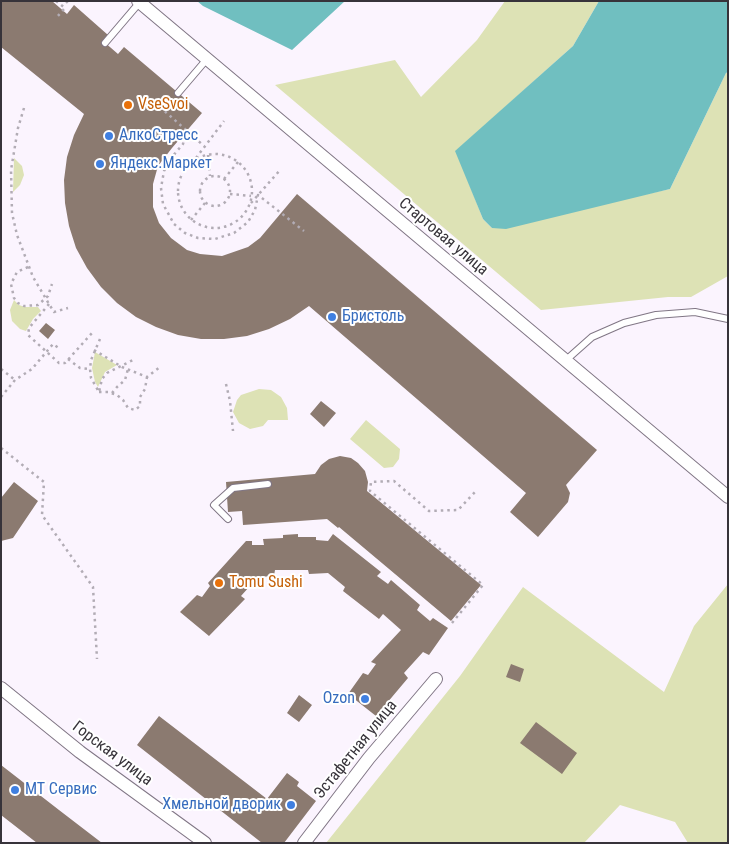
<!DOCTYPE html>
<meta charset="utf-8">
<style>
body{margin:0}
#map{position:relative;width:729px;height:844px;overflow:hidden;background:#fbf4fe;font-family:"Roboto Condensed",sans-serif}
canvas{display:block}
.frame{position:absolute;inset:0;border:2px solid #37333a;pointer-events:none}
</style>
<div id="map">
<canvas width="729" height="844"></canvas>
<div class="frame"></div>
</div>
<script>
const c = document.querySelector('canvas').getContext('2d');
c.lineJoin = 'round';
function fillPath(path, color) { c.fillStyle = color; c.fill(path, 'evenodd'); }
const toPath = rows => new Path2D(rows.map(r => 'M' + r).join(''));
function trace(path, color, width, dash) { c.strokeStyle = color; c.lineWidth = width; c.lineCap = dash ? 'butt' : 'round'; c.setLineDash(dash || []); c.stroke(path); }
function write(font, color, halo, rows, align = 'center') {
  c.font = font + ' "Roboto Condensed",sans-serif'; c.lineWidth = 4; c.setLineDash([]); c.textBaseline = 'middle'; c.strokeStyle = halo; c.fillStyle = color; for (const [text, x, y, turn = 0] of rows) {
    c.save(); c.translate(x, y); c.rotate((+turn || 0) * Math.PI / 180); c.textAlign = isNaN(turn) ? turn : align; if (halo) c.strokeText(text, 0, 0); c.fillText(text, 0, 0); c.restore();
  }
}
fillPath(toPath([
 [505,1,599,1,573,46,456,151,483,219,492,228,670,189,726,73,728,72,728,276,691,297,668,297,541,310,275,85,395,60,421,97,477,40],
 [14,158,22,166,24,175,20,185,13,192],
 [14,300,19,305,25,307,38,307,41,311,33,319,26,331,20,329,12,321,10,310],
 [95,352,117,365,105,372,98,387,95,382,92,368],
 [259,389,271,390,281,397,287,408,288,420,268,420,263,426,250,429,239,423,233,412,237,400,241,395],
 [366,420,400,449,399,459,393,467,384,468,350,439],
 [728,584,728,843,688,843,675,822,620,805,584,843,326,843,460,676,523,587,664,692,694,626]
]), '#dde2b5');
fillPath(toPath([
 [197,1,345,1,292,50,203,6],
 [599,1,728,1,728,72,726,73,670,189,506,229,492,228,483,219,455,151,573,46]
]), '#70bfc0');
fillPath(toPath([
 [1,1,52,1,67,14,74,5,108,35,103,41,118,54,124,47,202,113,172,148,158,166,153,184,153,207,159,223,171,238,187,250,200,254,222,256,248,247,260,238,297,194,597,450,566,485,570,493,568,502,538,537,510,512,526,493,309,306,290,319,269,329,247,336,224,339,201,339,178,335,156,327,136,317,117,303,101,287,87,268,76,248,69,226,65,203,64,180,67,157,74,135,84,114,1,47],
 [46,323,55,330,48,339,39,331],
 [321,401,336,413,324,427,310,414],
 [340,456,351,458,358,463,365,471,368,482,367,491,481,585,451,621,339,527,338,528,327,519,243,525,242,511,228,512,226,482,315,474,321,465,329,459],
 [14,482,38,501,13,538,1,541,1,498],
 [298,534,298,537,316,537,316,540,328,541,333,534,381,572,377,576,388,584,391,580,420,605,417,610,430,621,433,618,448,628,429,655,423,652,404,673,408,678,376,716,348,694,363,673,368,675,376,664,371,662,401,630,383,614,379,619,343,591,345,587,328,573,309,574,308,570,275,570,274,576,258,577,241,596,245,599,209,636,180,612,197,595,202,597,210,586,208,583,246,541,252,541,252,545,264,545,263,539,283,538,283,535],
 [511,664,524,669,520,682,506,677],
 [299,695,312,705,299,722,287,713],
 [159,716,267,799,287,773,299,782,297,786,316,801,284,843,262,843,137,745],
 [536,722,577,753,562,774,520,743],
 [1,765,59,810,102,843,37,843,1,815]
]), '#8b7a70');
const service = toPath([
 [105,43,140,2],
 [178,93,207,59],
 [565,361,592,337,624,323,656,315,695,312,728,319],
 [228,519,214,505,233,488,268,484]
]);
const minor = toPath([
 [138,1,728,497],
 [1,688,80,752,205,843],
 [304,843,369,758,436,679]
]);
trace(service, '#807685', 8);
trace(minor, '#807685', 14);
trace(toPath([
 [56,1,65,8,57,17],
 [66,1,68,3,70,1],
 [160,107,204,146],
 [24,108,18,128,11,170,12,213,17,235,33,277,49,304,54,312,68,308],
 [187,130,183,144,172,157,164,171,161,188,163,204,174,224,185,233,198,238,215,239,234,233,248,222,255,210,258,195,304,231],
 '178 191a37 37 0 1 1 74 0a37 37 0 1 1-74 0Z',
 [208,155,210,176],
 [196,158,224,121],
 '200 191a15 15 0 1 1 30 0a15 15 0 1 1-30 0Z',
 [224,179,238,162],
 [230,194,251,196],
 [251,203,281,169],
 [191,220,205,203],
 [28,267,17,272,11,284,14,298,18,303,24,306,38,305,48,296,52,284],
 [49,304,29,328,28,335,59,363,65,363,92,333],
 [100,339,91,360,90,369,91,378,99,392,102,379,107,373,135,359],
 [94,350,122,367,147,377,160,367],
 [68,359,80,368,90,369],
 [1,369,15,380],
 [226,384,230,401,233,431],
 [99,392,108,392,117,395,123,400,128,408,135,410,140,406,140,397,145,389,147,377],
 [112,393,117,387,125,380,128,369],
 [1,397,15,380,32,369,53,344,60,349],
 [1,448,44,482,42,515,93,587,97,659],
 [452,623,483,585,370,491,371,482,394,481,429,511,458,510,475,492]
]), '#b2acb5', 2.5, [2.5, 4]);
trace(service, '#fff', 6);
trace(minor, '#fff', 12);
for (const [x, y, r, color] of [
 [128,105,5,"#e8710a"],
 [109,136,5,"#3f7fe0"],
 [100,164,5,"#3f7fe0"],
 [332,317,5,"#3f7fe0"],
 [219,583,5,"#e8710a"],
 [365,699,5,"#3f7fe0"],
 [15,790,5,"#3f7fe0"],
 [291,805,5,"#3f7fe0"]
]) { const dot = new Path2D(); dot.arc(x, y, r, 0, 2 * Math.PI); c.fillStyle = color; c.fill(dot); trace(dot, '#fff', 2); }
write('16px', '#c56008', '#fff', [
 ["VseSvoi",138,105],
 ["Tomu Sushi",229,583]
], 'left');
write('16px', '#366cbe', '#fff', [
 ["АлкоСтресс",119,136],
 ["Яндекс.Маркет",110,164],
 ["Бристоль",342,317],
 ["Ozon",355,699,"right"],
 ["МТ Сервис",25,790],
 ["Хмельной дворик",281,805,"right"]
], 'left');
write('16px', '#37333a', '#fff', [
 ["Стартовая улица",443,237,40],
 ["Эстафетная улица",356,750,-51],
 ["Горская улица",112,754,37]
]);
</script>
